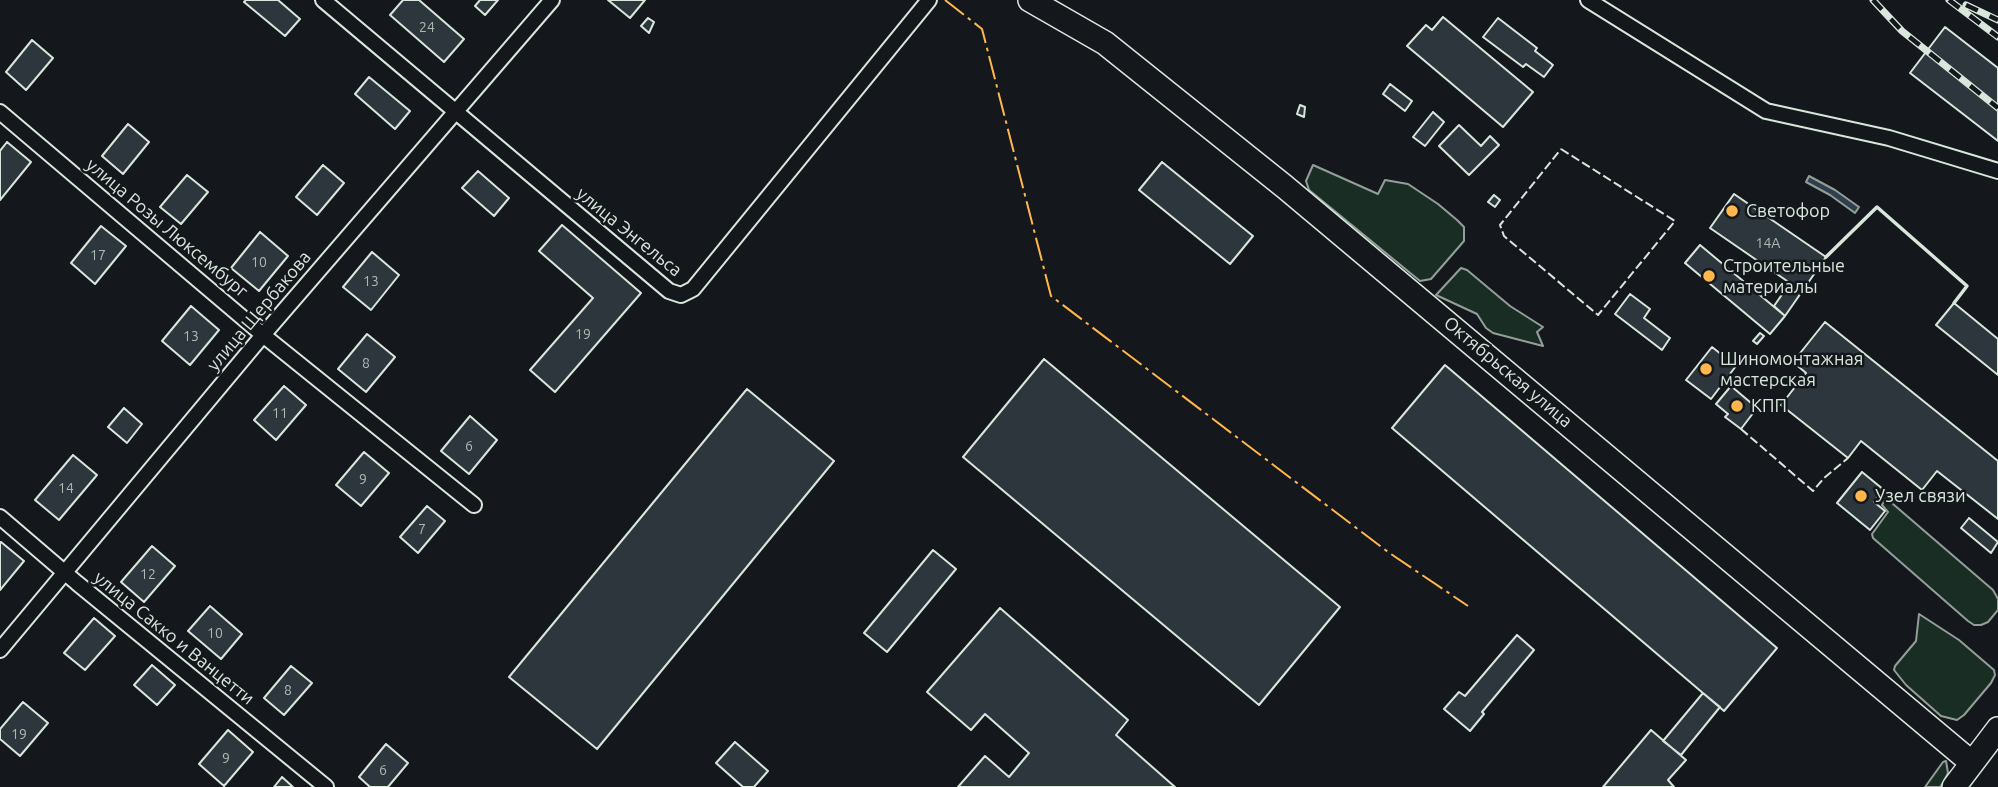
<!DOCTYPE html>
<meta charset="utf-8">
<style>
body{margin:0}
canvas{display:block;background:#14181c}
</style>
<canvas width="1998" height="787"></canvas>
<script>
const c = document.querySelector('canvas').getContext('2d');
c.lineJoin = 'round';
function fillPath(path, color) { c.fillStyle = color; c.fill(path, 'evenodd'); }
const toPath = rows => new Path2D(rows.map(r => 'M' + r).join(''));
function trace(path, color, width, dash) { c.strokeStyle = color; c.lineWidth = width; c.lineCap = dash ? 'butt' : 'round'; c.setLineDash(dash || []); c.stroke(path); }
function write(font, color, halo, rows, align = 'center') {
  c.font = font + ' Ubuntu,sans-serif'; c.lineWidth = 5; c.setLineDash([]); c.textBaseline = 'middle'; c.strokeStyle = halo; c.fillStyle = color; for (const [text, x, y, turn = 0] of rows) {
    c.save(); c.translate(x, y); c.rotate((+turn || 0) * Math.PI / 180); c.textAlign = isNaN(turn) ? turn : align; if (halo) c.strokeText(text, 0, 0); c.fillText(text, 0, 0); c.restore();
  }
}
const green = toPath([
 [1313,165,1378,194,1385,180,1408,184,1438,204,1457,220,1464,227,1464,241,1431,279,1420,281,1309,190,1306,181,1313,165],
 [1461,268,1467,270,1510,306,1543,327,1537,332,1543,346,1493,333,1486,328,1477,314,1436,295,1461,268],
 [1886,498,1993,590,1998,599,1998,610,1988,622,1981,625,1974,625,1968,621,1873,538,1872,534,1888,512,1882,505,1886,498],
 [1919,614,1959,640,1994,670,1995,675,1991,683,1964,715,1957,720,1941,716,1906,685,1894,670,1895,666,1916,641,1919,614],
 [1946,761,1948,773,1943,783,1940,787,1925,787,1943,762,1946,761]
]);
fillPath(green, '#1a2d24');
trace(green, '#939e99', 2);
const water = toPath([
 [1809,176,1835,190,1859,207,1855,213,1830,195,1806,182,1809,176]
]);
fillPath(water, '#2f3f4d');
trace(water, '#939e99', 2);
const building = toPath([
 [246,0,278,0,300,19,285,36,244,2,246,0],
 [403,0,419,0,464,39,444,62,390,15,403,0],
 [480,0,498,0,485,15,475,6,480,0],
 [608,0,645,0,630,18,608,0],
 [1443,17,1533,92,1503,127,1407,46,1426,25,1432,30,1443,17],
 [648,18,654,22,649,33,641,26,648,18],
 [1498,18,1537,48,1535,51,1553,65,1544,77,1526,64,1523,67,1483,37,1498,18],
 [1945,27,1998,68,1998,141,1910,73,1945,27],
 [32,40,53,58,26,90,6,72,32,40],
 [369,77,410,111,395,129,355,94,369,77],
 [1390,84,1412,101,1405,111,1383,94,1390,84],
 [1300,105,1305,107,1304,117,1297,114,1300,105],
 [1433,112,1444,122,1425,146,1413,137,1433,112],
 [128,124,149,142,123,174,102,156,128,124],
 [1459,125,1481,146,1490,136,1499,145,1469,175,1439,146,1459,125],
 [7,142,31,162,0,200,0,151,7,142],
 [1162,162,1253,236,1230,264,1139,190,1162,162],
 [323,165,344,183,317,215,296,197,323,165],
 [478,171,509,198,494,216,462,188,478,171],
 [187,175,208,192,181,224,160,207,187,175],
 [1734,194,1826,257,1785,316,1774,306,1790,283,1710,228,1734,194],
 [1494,195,1500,200,1495,207,1488,202,1494,195],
 [562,225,641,293,555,392,530,370,593,298,539,251,562,225],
 [101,226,126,246,95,284,71,263,101,226],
 [260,232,288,256,259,291,231,268,260,232],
 [1700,245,1785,316,1770,334,1685,263,1700,245],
 [372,252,399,275,371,310,343,287,372,252],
 [1630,294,1650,309,1644,318,1670,338,1662,350,1615,314,1630,294],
 [1954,303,1998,339,1998,375,1936,325,1954,303],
 [191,306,219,330,190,365,162,341,191,306],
 [1825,322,1998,461,1998,519,1937,471,1922,490,1861,441,1848,458,1781,405,1806,373,1793,362,1825,322],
 [1760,333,1764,336,1757,344,1753,341,1760,333],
 [367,334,395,357,366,392,338,369,367,334],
 [1712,347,1736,366,1711,399,1686,380,1712,347],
 [1044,359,1340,607,1259,705,963,457,1044,359],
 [1445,365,1777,648,1724,711,1392,428,1445,365],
 [284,386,306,405,276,440,254,420,284,386],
 [1731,386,1757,408,1741,429,1725,417,1728,414,1716,404,1731,386],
 [747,389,834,461,597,749,509,677,747,389],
 [124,408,142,424,127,443,108,427,124,408],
 [470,416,497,440,469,474,441,451,470,416],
 [364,452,389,473,361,506,336,485,364,452],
 [73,455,97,475,59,520,35,500,73,455],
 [1862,472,1884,490,1874,502,1885,511,1870,530,1837,503,1862,472],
 [427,506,445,521,418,553,400,537,427,506],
 [1969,518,1998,542,1991,553,1961,528,1969,518],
 [1,542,24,561,0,590,0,543,1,542],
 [152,546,175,566,144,602,121,582,152,546],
 [933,550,956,569,887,652,864,633,933,550],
 [210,606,242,634,221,659,188,631,210,606],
 [1000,608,1128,720,1116,735,1175,787,958,787,985,756,1009,777,1029,753,985,714,971,730,927,692,1000,608],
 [94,618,115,636,85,670,64,653,94,618],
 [1517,635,1534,650,1482,712,1484,714,1470,731,1444,709,1459,692,1465,696,1517,635],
 [152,665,175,685,157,705,134,685,152,665],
 [291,666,312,683,284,715,264,698,291,666],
 [1703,693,1720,707,1681,755,1663,741,1703,693],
 [23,702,48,723,20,756,0,739,0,729,23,702],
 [228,730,253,752,224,786,199,764,228,730],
 [1651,730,1686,760,1668,780,1674,787,1603,787,1651,730],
 [735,742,768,771,754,787,743,787,716,763,735,742],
 [386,744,408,763,388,787,370,787,359,777,386,744],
 [282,777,293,787,274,787,282,777]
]);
fillPath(building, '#2c363c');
trace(building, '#d8e6dc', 2);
const minor = toPath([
 [323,0,669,291,681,295,693,289,929,0],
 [1588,0,1766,111,1889,138,1998,171],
 [0,112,263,335,474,505],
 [0,517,77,583,326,787],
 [0,650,263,335,552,0]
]);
const primary = toPath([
 [1030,0,1105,43,1285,187,1972,763],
 [1954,787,1998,729]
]);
trace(minor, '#d8e6dc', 18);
trace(primary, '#d8e6dc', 26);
trace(minor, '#14181c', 14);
trace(primary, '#14181c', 23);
const rail = toPath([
 [1873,0,1902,31,1998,108],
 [1949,0,1998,37],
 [1966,5,1998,20]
]);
trace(rail, '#d8e6dc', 7);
trace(rail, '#14181c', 4.5, [13]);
trace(toPath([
 [1561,149,1675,221,1598,315,1504,236,1500,225,1561,149],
 [1741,429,1813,491,1824,478,1848,458]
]), '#d8e6dc', 2, [9, 3.5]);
trace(toPath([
 [1826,257,1877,207,1967,286,1954,303]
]), '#d8e6dc', 3.5);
trace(toPath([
 [945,0,982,29,1051,296,1388,552,1468,606]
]), '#ffb74d', 2, [24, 5, 3.5, 5]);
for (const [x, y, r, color] of [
 [1732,211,7,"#ffb74d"],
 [1709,276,7,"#ffb74d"],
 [1706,369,7,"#ffb74d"],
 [1737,406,7,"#ffb74d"],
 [1861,496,7,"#ffb74d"]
]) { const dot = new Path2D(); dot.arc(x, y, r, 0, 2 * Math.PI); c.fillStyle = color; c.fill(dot); trace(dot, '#14181c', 2.5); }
write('14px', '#adbab4', null, [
 ["24",427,27],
 ["14А",1768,243],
 ["17",98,255],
 ["10",259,262],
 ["13",371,281],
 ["19",583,334],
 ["13",191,336],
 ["8",366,363],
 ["11",280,413],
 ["6",469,446],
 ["9",363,479],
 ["14",66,488],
 ["7",422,529],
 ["12",148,574],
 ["10",215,633],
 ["8",288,690],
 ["19",19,734],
 ["9",226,758],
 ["6",383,770]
]);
write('18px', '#d8e6dc', '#14181c', [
 ["Светофор",1746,211],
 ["Строительные",1723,266],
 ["материалы",1723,287],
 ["Шиномонтажная",1720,359],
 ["мастерская",1720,380],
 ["КПП",1751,406],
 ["Узел связи",1875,496]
], 'left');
write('18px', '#d8e6dc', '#14181c', [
 ["улица Розы Люксембург",167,228,40],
 ["улица Энгельса",629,232,39],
 ["улица Щербакова",259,311,-50],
 ["Октябрьская улица",1508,372,40],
 ["улица Сакко и Ванцетти",174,638,39]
]);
</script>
